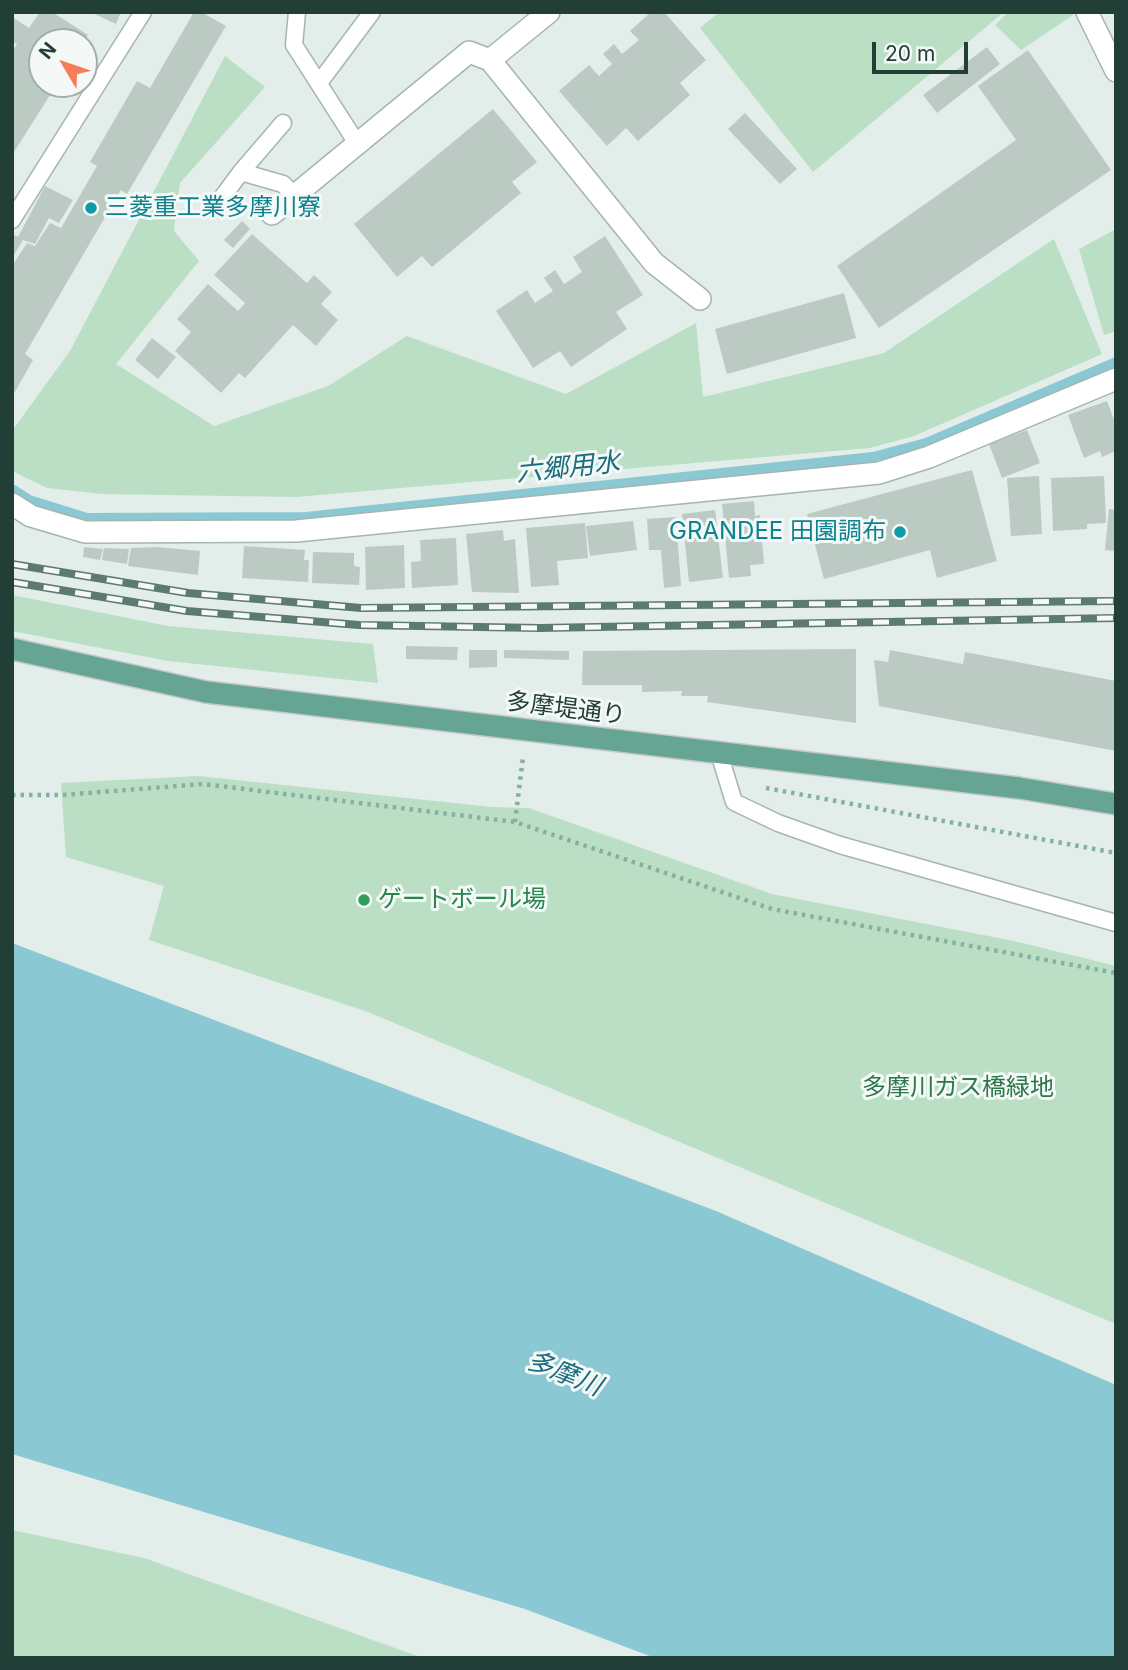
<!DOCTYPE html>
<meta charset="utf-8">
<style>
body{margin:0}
#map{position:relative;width:1128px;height:1670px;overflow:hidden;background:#e3ede9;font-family:Inter,sans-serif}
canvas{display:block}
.frame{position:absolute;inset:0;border:14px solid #223f37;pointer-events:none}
.north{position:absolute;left:28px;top:28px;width:70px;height:70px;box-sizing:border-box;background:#f4f9f7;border:2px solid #a0afaa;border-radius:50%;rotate:309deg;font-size:19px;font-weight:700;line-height:28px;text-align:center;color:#223f37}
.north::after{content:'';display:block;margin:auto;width:24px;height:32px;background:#f57e59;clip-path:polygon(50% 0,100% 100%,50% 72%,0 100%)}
.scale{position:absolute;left:872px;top:42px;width:96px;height:32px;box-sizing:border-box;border:4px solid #223f37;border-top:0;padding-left:9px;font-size:21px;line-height:24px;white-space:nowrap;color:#223f37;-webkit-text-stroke:5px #f4f9f7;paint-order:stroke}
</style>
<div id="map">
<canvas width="1128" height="1670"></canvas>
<div class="frame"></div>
<div class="north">N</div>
<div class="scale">20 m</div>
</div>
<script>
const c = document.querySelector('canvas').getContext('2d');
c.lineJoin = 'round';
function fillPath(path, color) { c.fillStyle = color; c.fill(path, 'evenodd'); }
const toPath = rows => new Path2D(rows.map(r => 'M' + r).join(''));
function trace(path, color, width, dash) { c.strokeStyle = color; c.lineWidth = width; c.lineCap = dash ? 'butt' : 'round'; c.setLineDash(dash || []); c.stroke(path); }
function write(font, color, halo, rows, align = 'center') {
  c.font = font + ' Inter,"Noto Sans JP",sans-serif'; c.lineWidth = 6; c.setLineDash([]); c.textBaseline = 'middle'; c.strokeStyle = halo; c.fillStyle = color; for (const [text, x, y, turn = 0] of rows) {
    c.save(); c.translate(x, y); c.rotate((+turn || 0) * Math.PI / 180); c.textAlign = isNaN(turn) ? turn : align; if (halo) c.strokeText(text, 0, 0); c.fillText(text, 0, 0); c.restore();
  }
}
fillPath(toPath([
 [719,12,1004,12,813,172,700,28],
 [1008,12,1072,12,1073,15,1021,50,995,25],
 [225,56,265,87,180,183,174,231,199,261,116,364,214,426,328,386,407,336,566,394,696,323,703,397,884,353,1054,239,1102,354,914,436,870,448,296,497,102,494,47,488,12,471,12,431,70,351],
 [1116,229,1116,331,1104,335,1079,249],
 [12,595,168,626,373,644,378,683,168,661,12,631],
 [198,776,492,807,529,808,772,894,1014,941,1116,966,1116,1324,368,1012,149,940,164,886,66,857,61,783],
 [12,1530,144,1558,423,1658,12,1658]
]), '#bbdfc5');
fillPath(toPath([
 [12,943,716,1211,1116,1385,1116,1658,655,1658,525,1609,12,1454]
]), '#8ac8d3');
trace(toPath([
 [12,489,29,500,87,518,306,517,873,457,926,443,1116,362]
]), '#8ac8d3', 10);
fillPath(toPath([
 [40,12,52,12,88,35,84,42,42,42,42,84,57,84,12,155,12,52,17,44,12,41,12,17,29,28],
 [90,12,121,12,116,24],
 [194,12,201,12,226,26,127,194,121,190,25,354,33,360,12,397,12,266,27,243,35,246,50,223,61,228,97,166,90,162,137,81,150,88],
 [651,12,664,12,706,60,680,83,690,95,638,141,626,128,607,146,559,91,589,65,599,76,612,64,603,54,614,44,622,54,639,40,630,31],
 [987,47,1000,64,937,113,923,95],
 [1028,50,1111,170,879,328,837,266,1016,140,978,86],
 [493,109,537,162,512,182,521,193,432,267,422,256,397,277,354,224],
 [745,113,797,169,780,184,728,129],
 [45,186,73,200,59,223,49,218,35,244,23,240,12,258,12,239,15,235,18,237],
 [242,221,250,229,233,248,224,240],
 [252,234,307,283,314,275,332,292,321,304,338,320,316,346,293,325,245,378,239,373,221,393,175,351,191,332,177,319,208,284,238,311,245,303,214,275],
 [605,236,643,295,616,312,627,329,571,367,560,351,533,368,496,311,527,290,535,303,553,291,544,278,555,270,564,284,582,272,573,257],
 [844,293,856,338,727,374,715,329],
 [152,338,176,357,158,379,135,360],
 [1107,401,1116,425,1116,451,1102,457,1100,451,1084,458,1068,415],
 [1027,430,1040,463,1002,478,989,444],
 [972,470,997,561,937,578,930,550,824,579,807,514],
 [1039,476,1042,534,1011,536,1007,478],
 [1104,476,1106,523,1087,524,1087,529,1053,531,1051,478],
 [754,501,755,516,760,515,764,564,750,565,751,576,729,578,722,504],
 [1109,509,1116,510,1116,551,1105,550],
 [715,510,723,578,689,582,682,514],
 [676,517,681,586,664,588,661,550,649,550,647,519],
 [633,521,637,550,590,556,586,526],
 [585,523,588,558,557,561,559,585,531,587,526,528],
 [503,530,504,541,515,539,519,593,472,592,466,534],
 [456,538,458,585,412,588,411,562,421,561,420,540],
 [404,545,405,588,366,590,365,547],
 [244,546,305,550,304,560,309,560,308,582,242,578],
 [84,547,103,549,100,560,83,557],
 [157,547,200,551,198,575,128,566,131,548],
 [104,548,129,549,127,564,102,560],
 [313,552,354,553,354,566,360,567,359,585,312,583],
 [406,646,458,647,457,660,406,659],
 [856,649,856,723,707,702,708,696,681,696,682,691,642,692,642,685,582,685,583,651],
 [469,650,497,650,497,667,469,668],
 [504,650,569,651,569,660,504,658],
 [890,650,963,664,965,652,1116,681,1116,751,879,706,874,660,888,662]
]), '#bbcbc4');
const service = toPath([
 [297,12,294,45,358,145],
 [319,83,372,12],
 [283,123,241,172,283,184,295,196],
 [218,203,241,172],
 [12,220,143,12],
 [719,753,734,802,778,823,840,845,1116,923]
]);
const minor = toPath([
 [1087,12,1116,71],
 [490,60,549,12],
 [272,214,469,52,490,60,654,263,700,299],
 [12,504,31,516,85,532,296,531,879,473,929,457,1116,379]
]);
const primary = toPath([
 [12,649,206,692,1019,788,1116,804]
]);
trace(service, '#a5b5b0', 19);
trace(minor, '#a5b5b0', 24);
trace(primary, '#c1c9c7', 24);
trace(toPath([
 [766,788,1116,853],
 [12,795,62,795,203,784,515,822,772,909,1116,973],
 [515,822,523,757]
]), '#83b2a2', 4.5, [3.5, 5]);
trace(service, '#fff', 16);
trace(minor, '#fff', 21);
trace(primary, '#66a494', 21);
const rail = toPath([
 [12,564,188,593,361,608,1116,601],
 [12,582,187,611,359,625,540,628,1116,618]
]);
trace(rail, '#5d7a72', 8);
trace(rail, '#f4f9f7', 5, [16]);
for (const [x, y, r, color] of [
 [91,208,7,"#0f9aa8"],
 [900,532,7,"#0f9aa8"],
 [364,900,7,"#2e9e5b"]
]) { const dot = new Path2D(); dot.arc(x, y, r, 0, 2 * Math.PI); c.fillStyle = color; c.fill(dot); trace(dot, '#f4f9f7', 2.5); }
write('24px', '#0d838f', '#f4f9f7', [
 ["三菱重工業多摩川寮",105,208],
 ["GRANDEE 田園調布",886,532,"right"]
], 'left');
write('24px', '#223f37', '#f4f9f7', [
 ["多摩堤通り",566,709,7]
]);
write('24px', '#27864d', '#f4f9f7', [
 ["ゲートボール場",378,900]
], 'left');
write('24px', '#2b7748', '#f4f9f7', [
 ["多摩川ガス橋緑地",958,1088]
]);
write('italic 26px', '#1a6d7d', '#f4f9f7', [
 ["六郷用水",568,468,-6],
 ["多摩川",564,1374,22]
]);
</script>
